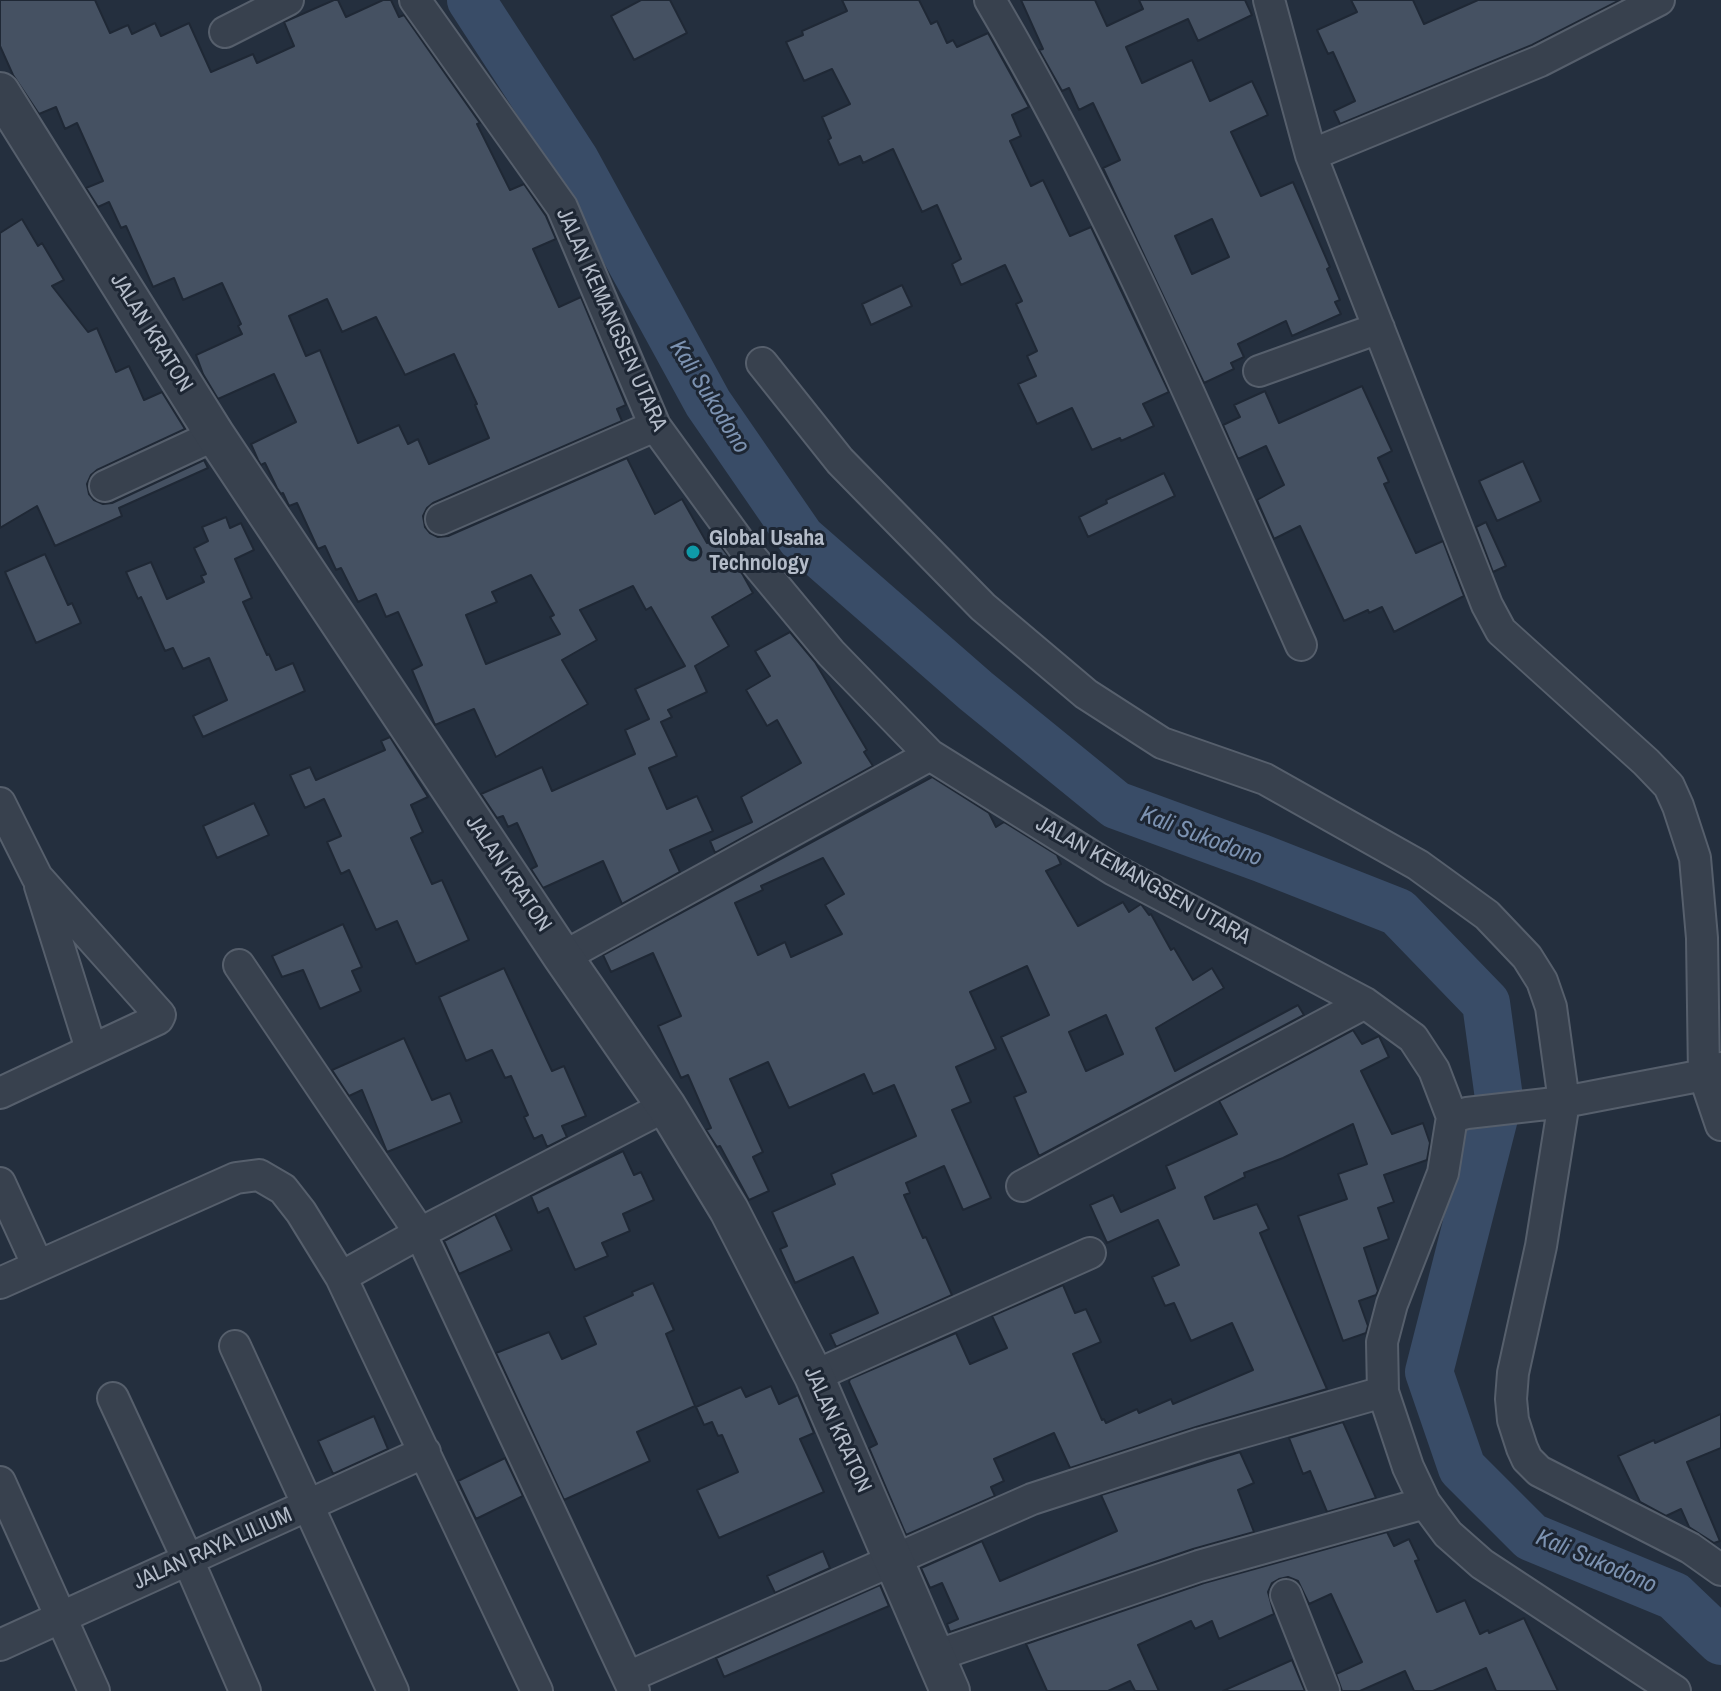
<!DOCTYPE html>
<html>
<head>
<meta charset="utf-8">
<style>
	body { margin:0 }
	canvas { display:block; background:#242f3e }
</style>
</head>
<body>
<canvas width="1721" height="1691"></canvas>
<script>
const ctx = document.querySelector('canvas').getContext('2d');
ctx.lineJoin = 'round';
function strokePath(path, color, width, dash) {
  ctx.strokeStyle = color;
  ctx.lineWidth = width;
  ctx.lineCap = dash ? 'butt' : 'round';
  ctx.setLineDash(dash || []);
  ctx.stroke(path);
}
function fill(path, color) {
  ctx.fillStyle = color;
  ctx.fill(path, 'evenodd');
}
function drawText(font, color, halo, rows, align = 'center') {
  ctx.font = font + ' "Archivo Narrow",sans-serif';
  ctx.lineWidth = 6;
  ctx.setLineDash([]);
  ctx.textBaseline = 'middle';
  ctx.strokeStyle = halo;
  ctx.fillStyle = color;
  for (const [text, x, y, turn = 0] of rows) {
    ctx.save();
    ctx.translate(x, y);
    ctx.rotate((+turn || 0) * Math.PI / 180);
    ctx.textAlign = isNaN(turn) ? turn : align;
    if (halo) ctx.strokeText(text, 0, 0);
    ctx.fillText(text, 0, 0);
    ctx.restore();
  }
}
strokePath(new Path2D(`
	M 471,0 L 575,160 L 708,403 L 801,538 L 976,691 L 1116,805 L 1261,858 L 1398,912 L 1486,1003 L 1499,1098 L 1429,1372 L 1462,1468 L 1531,1537 L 1674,1596 L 1721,1641`), '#394c67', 48);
const building = new Path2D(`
	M 0,0 L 95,0 L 110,33 L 128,25 L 132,34 L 155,23 L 161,36 L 189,23 L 211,72 L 253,54 L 257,63 L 294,46 L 284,22 L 334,0 L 338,0 L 346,17 L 383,0 L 391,0 L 399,17 L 404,15 L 480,123 L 477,124 L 510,190 L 524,184 L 546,216 L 556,239 L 533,249 L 559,307 L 581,297 L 626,405 L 617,409 L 622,421 L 433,503 L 427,508 L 423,516 L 425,527 L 430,533 L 438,537 L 448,536 L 627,458 L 655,514 L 682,499 L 707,543 L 715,539 L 743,575 L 753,593 L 712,617 L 729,646 L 695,666 L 707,692 L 668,710 L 672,717 L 661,722 L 677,756 L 649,768 L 667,809 L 697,796 L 713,831 L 670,850 L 680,872 L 622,904 L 603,861 L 543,888 L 531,869 L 537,866 L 517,823 L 508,827 L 503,816 L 497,818 L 481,794 L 542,767 L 552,791 L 635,754 L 625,730 L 649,719 L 635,689 L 685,666 L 651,607 L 646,610 L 633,586 L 580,610 L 597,640 L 562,660 L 588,704 L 496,757 L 474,709 L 435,725 L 412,670 L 422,665 L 398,612 L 386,617 L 376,594 L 358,602 L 341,568 L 336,570 L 325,546 L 318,549 L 297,503 L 289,506 L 283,493 L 281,494 L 277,488 L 265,463 L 261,465 L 258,460 L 251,444 L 296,422 L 274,374 L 218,399 L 203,374 L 196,355 L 242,334 L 238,326 L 241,324 L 222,283 L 183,300 L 174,278 L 153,287 L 126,226 L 121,228 L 109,202 L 98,207 L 86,188 L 103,181 L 77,123 L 65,129 L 56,107 L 39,114 L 13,75 L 0,46 ZM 327,299 L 342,332 L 376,317 L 405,375 L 454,354 L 477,404 L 475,405 L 489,438 L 429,464 L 418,439 L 408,444 L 399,425 L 358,443 L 320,350 L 306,356 L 289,316 ZM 531,575 L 554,615 L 550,617 L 560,634 L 486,664 L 466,615 L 497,602 L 492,592 Z
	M 641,0 L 670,0 L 687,33 L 634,60 L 611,16 Z
	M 842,0 L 919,0 L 931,24 L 937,21 L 947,43 L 953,40 L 957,47 L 988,33 L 1029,107 L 1012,115 L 1021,136 L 1010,141 L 1031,186 L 1043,180 L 1070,236 L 1091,227 L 1169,392 L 1143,404 L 1154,426 L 1121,441 L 1120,438 L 1092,450 L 1072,408 L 1037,424 L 1018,384 L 1036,376 L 1027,356 L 1037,351 L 1016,304 L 1022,301 L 1005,265 L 961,285 L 952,264 L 961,259 L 937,205 L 922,212 L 893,149 L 863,163 L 860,156 L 839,165 L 828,140 L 831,138 L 822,117 L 850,104 L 832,69 L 804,81 L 786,42 L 803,35 L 802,31 L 847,11 Z
	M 1021,0 L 1095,0 L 1107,26 L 1143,9 L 1139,0 L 1245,0 L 1252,15 L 1198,41 L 1188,19 L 1126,47 L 1142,83 L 1192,60 L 1210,101 L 1252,81 L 1268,115 L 1231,132 L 1261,196 L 1293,182 L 1330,267 L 1327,269 L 1340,300 L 1335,302 L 1341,314 L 1292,336 L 1286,321 L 1238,344 L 1244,357 L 1231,363 L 1234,369 L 1204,383 L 1103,168 L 1120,160 L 1093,103 L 1079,110 L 1069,88 L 1062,91 L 1039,50 L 1043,49 ZM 1212,219 L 1229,257 L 1192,274 L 1175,236 Z
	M 1351,0 L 1413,0 L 1424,24 L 1478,0 L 1620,0 L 1532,45 L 1340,124 L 1334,111 L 1355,101 L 1333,52 L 1328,54 L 1317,30 L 1357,12 Z
	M 22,219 L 38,246 L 42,243 L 64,280 L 52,286 L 88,332 L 97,328 L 116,372 L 129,366 L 144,400 L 162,392 L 185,429 L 97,470 L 91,475 L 87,484 L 89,494 L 94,500 L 103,504 L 112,503 L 204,460 L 208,468 L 119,508 L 122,516 L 55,546 L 37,506 L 0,528 L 0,233 Z
	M 902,285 L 912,306 L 871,325 L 862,304 Z
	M 1362,386 L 1392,451 L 1378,458 L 1389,482 L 1384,484 L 1416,553 L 1443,541 L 1464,596 L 1394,632 L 1382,607 L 1369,613 L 1368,610 L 1344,621 L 1300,526 L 1274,539 L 1257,500 L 1284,485 L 1266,446 L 1238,459 L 1223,425 L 1240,417 L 1234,405 L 1265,391 L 1279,423 Z
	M 1523,461 L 1541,501 L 1497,521 L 1479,481 Z
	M 1164,473 L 1175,496 L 1088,537 L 1079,517 L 1107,503 L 1106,500 Z
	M 226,517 L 230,528 L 241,523 L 254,550 L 235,559 L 252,598 L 243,602 L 267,655 L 269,654 L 276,670 L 293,663 L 305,691 L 203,737 L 193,716 L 227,700 L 209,658 L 183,669 L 173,648 L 165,651 L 141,597 L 138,599 L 126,572 L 151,562 L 167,599 L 204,582 L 201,576 L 206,574 L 194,548 L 208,541 L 202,527 Z
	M 1486,522 L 1506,566 L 1493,572 L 1476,527 Z
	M 45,554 L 68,605 L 72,603 L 81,623 L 36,643 L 5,572 Z
	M 790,632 L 815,662 L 867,750 L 864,752 L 873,766 L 715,853 L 710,841 L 752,822 L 741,797 L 801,763 L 777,720 L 767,726 L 746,690 L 770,676 L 755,651 Z
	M 390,737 L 428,797 L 411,805 L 423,832 L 411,838 L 432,884 L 442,880 L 469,940 L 416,964 L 397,921 L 376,930 L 349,870 L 341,874 L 327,842 L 341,836 L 324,799 L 305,808 L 290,775 L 310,767 L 316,780 L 385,750 L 381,741 Z
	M 932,777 L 989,813 L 996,827 L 1004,822 L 1057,855 L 1061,864 L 1046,871 L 1078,926 L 1123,902 L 1129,912 L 1141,904 L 1149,915 L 1151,914 L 1171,950 L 1174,948 L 1193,980 L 1212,968 L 1224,988 L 1156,1028 L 1175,1071 L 1298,1005 L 1304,1015 L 1039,1156 L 1014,1097 L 1026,1092 L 1001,1037 L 1049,1015 L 1027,966 L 970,992 L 996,1049 L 956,1067 L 971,1102 L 952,1110 L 991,1198 L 963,1210 L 944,1166 L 906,1183 L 910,1193 L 904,1195 L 923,1238 L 926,1237 L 952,1295 L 836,1347 L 830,1334 L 878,1313 L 853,1257 L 795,1283 L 780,1249 L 787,1246 L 772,1212 L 835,1184 L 831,1174 L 916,1136 L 894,1085 L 873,1094 L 864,1074 L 789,1108 L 768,1062 L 730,1079 L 763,1152 L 753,1157 L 769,1191 L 749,1200 L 720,1146 L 717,1147 L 706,1130 L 711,1128 L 688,1075 L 681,1078 L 658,1026 L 681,1016 L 653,953 L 611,972 L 603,955 ZM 823,858 L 844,894 L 825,905 L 842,934 L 791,957 L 785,942 L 758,955 L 735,903 L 763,890 L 761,886 ZM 1106,1015 L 1123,1054 L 1086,1071 L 1069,1032 Z
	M 254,803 L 269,835 L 217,858 L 203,826 Z
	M 343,924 L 362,967 L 352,971 L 361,991 L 320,1009 L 303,970 L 282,977 L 272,956 Z
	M 504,968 L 552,1071 L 564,1066 L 586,1116 L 562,1126 L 567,1137 L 547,1147 L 542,1135 L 534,1139 L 524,1117 L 528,1115 L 511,1076 L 505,1078 L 492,1050 L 466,1061 L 439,997 Z
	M 1353,1030 L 1362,1044 L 1379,1036 L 1389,1057 L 1361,1071 L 1392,1134 L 1423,1123 L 1430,1143 L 1427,1160 L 1384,1175 L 1394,1202 L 1378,1208 L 1389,1239 L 1364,1248 L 1378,1291 L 1376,1295 L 1359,1301 L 1368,1326 L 1366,1333 L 1343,1341 L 1298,1216 L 1347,1199 L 1338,1174 L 1367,1164 L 1353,1124 L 1283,1158 L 1244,1173 L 1245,1177 L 1205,1197 L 1214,1219 L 1257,1204 L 1269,1229 L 1260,1233 L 1327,1389 L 1196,1427 L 1070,1468 L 1054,1433 L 994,1459 L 1004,1481 L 991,1487 L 995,1496 L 906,1535 L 869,1448 L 877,1444 L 849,1382 L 850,1379 L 956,1333 L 970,1364 L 1007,1348 L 992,1316 L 1063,1285 L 1075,1313 L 1086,1309 L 1101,1342 L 1073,1354 L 1102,1420 L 1104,1419 L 1106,1423 L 1137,1409 L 1139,1413 L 1171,1399 L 1173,1404 L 1253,1370 L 1232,1323 L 1191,1341 L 1174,1303 L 1165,1306 L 1152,1277 L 1179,1265 L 1158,1220 L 1107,1243 L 1090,1205 L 1113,1195 L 1121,1212 L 1175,1188 L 1166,1166 L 1237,1134 L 1219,1101 Z
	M 404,1038 L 432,1100 L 450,1093 L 462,1122 L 387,1152 L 362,1090 L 349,1096 L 332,1070 Z
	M 623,1151 L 634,1175 L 641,1172 L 654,1200 L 623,1214 L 630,1231 L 602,1243 L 608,1256 L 575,1270 L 548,1208 L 538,1213 L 531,1196 Z
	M 495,1214 L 512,1250 L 459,1274 L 444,1241 Z
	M 653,1283 L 674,1330 L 666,1334 L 695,1406 L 637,1432 L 650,1461 L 564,1500 L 496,1353 L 549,1332 L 562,1359 L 596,1344 L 584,1317 L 633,1295 L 632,1292 Z
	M 771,1386 L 779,1404 L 798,1395 L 814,1433 L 800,1439 L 824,1492 L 719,1538 L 697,1490 L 738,1472 L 722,1435 L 718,1436 L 712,1422 L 704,1425 L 696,1407 L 741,1387 L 746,1397 Z
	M 1721,1414 L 1721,1448 L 1687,1462 L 1720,1541 L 1714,1543 L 1689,1527 L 1681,1509 L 1666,1516 L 1640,1502 L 1618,1456 L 1654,1440 L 1655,1443 Z
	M 374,1416 L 388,1449 L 333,1474 L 318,1441 Z
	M 1343,1422 L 1376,1498 L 1327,1512 L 1310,1471 L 1303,1474 L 1289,1438 Z
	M 1240,1452 L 1254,1483 L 1238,1490 L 1254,1532 L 1193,1549 L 950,1632 L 947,1624 L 958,1619 L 942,1583 L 930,1588 L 921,1568 L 982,1541 L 1000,1581 L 1117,1531 L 1101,1495 Z
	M 505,1458 L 523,1496 L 476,1519 L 458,1481 Z
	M 1387,1532 L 1394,1546 L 1409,1539 L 1419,1560 L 1415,1561 L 1437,1612 L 1465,1600 L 1480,1634 L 1488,1630 L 1489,1633 L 1524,1618 L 1558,1691 L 1496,1691 L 1486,1668 L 1433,1691 L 1414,1691 L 1405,1671 L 1360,1691 L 1342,1691 L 1336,1674 L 1362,1662 L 1331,1594 L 1309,1604 L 1298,1581 L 1288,1577 L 1279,1579 L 1272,1583 L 1268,1592 L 1274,1614 L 1219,1639 L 1212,1621 L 1195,1629 L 1191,1621 L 1138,1645 L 1159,1691 L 1135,1691 L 1130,1681 L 1108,1691 L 1047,1691 L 1026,1644 L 1204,1583 Z
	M 823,1551 L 830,1568 L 775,1593 L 767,1576 Z
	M 880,1585 L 889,1606 L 724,1677 L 716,1658 Z
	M 1292,1660 L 1305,1691 L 1223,1691 Z`);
fill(building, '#455162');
strokePath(building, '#1f2835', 2);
const minor = new Path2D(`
	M 415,0 L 562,207 L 655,426 L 743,547 L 831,653 L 930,755 L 1114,870 L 1365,1003 L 1413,1038 L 1434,1070 L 1452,1117 L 1443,1173 L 1392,1304 L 1382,1342 L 1383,1392 L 1408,1467 L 1425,1503 L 1448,1534 L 1482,1564 L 1675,1691
	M 990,0 C 1111,205 1204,427 1301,645
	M 1269,0 L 1311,155 L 1487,605 L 1501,631 L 1646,762 L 1669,786 L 1678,806 L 1695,858 L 1702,938 L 1704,1075 L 1721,1125
	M 225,32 L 288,0
	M 1311,155 L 1540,61 L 1659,0
	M 762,363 L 840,461 L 983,607 L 1086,694 L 1162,743 L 1265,779 L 1418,865 L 1487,915 L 1527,957 L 1542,981 L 1551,1007 L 1564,1102 L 1541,1246 L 1513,1373 L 1511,1399 L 1513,1420 L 1522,1448 L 1527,1459 L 1539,1471 L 1690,1548 L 1721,1570
	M 1259,371 L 1379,328
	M 105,486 L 215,435
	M 441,519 L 655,426
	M 0,803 L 37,877 L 160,1015 L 158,1019 L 0,1093
	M 40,886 L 91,1049
	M 563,957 L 930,755
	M 239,965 L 420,1233 L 634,1691
	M 1452,1117 L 1467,1113 L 1564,1102 L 1704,1075 L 1721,1068
	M 0,1183 L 38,1266
	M 1022,1186 L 1365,1003
	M 341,1277 L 420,1233 L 666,1106
	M 0,1283 L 236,1178 L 259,1175 L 283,1189 L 301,1212 L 341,1277 L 537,1691
	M 235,1346 L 393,1691
	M 814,1376 L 1090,1253
	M 113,1398 L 188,1560 L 245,1691
	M 0,1482 L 94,1691
	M 1286,1595 L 1324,1691
	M 0,1645 L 425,1452
	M 935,1656 L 1199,1566 L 1425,1503
	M 628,1677 L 1032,1499 L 1201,1444 L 1383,1392`);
const tertiary = new Path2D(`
	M 0,92 L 215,435 L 563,957 L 666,1106 L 729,1210 L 814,1376 L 950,1691`);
strokePath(minor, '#565f6c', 34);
strokePath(tertiary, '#565f6c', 42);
strokePath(minor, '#38414e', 30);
strokePath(tertiary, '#38414e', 38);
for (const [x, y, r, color] of [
	[693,552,8,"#0f9aa8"]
]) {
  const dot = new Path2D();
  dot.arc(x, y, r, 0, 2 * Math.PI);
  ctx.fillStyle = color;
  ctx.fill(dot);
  strokePath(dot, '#1d2633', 3);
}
drawText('22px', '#b4bcc9', '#1d2633', [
	["JALAN KEMANGSEN UTARA",611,320,66],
	["JALAN KRATON",151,333,58],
	["JALAN KRATON",508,874,56],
	["JALAN KEMANGSEN UTARA",1143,881,29],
	["JALAN KRATON",837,1430,66],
	["JALAN RAYA LILIUM",213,1549,-24]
]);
drawText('bold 22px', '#b4bcc9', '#1d2633', [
	["Global Usaha",709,539],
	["Technology",709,564]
], 'left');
drawText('italic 24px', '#7c92b1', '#1d2633', [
	["Kali Sukodono",709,397,58],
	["Kali Sukodono",1201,837,21],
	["Kali Sukodono",1596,1562,23]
]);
</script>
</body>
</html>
